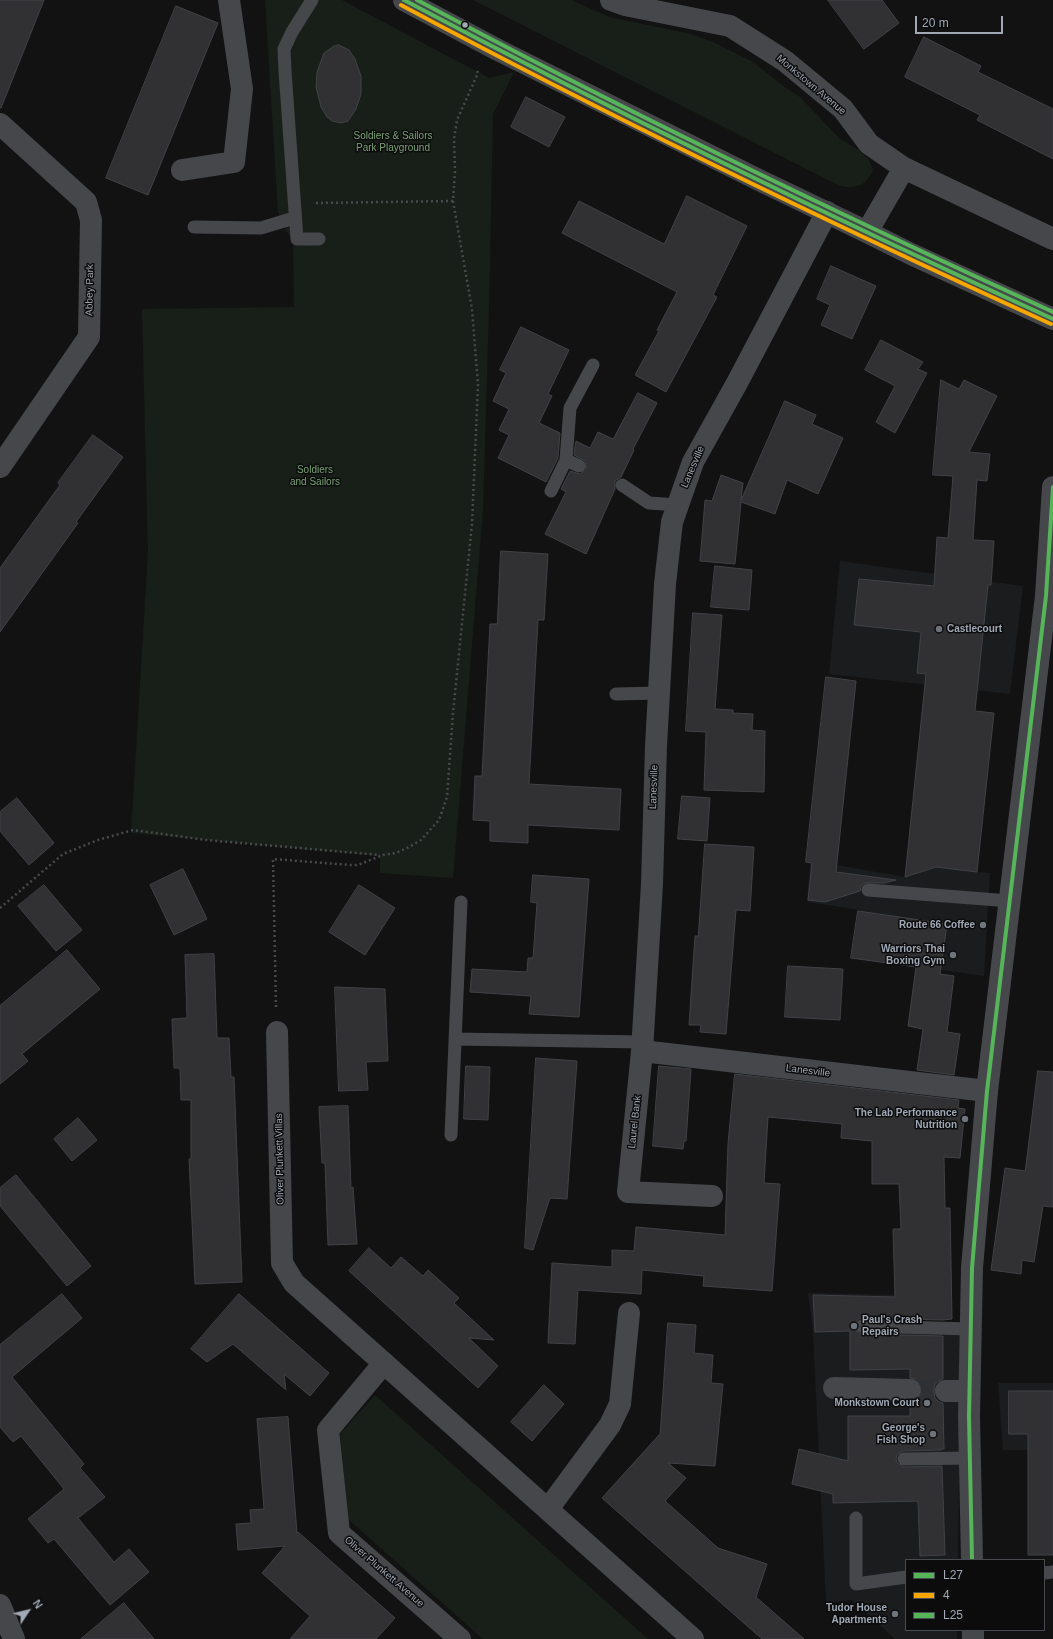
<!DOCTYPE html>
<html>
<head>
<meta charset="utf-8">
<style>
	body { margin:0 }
	#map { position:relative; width:1053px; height:1639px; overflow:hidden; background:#121212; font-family:Helvetica,sans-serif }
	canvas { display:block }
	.legend { position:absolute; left:905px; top:1559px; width:140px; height:72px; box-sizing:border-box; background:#0c0c0d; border:1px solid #474b50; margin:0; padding:5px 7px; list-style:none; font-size:12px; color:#a0a9b5 }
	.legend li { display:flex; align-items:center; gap:8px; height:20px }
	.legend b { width:20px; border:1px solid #474b50 }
	.north { position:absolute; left:8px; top:1591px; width:40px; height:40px; -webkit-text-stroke:3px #0c0c0d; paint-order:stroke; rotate:55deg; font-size:11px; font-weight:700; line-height:16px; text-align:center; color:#a0a9b5 }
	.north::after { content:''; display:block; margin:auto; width:14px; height:18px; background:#a0a9b5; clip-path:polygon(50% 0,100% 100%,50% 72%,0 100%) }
	.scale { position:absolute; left:915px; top:16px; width:88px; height:18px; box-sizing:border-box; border:2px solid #a0a9b5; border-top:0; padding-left:5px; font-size:12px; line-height:14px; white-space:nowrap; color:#a0a9b5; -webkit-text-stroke:3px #0c0c0d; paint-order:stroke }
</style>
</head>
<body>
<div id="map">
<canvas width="1053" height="1639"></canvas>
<ul class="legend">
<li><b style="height:5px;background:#56b559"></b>L27</li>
<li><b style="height:5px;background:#f7a600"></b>4</li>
<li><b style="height:5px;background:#56b559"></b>L25</li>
</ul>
<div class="north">N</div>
<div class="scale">20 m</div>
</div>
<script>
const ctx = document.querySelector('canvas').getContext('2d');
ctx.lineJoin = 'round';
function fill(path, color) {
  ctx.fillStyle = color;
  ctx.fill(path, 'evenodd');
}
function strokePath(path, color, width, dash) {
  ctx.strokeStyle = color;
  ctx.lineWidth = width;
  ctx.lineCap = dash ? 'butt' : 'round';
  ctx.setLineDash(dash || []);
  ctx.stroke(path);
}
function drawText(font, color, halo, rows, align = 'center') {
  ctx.font = font + ' Helvetica,sans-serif';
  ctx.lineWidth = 3;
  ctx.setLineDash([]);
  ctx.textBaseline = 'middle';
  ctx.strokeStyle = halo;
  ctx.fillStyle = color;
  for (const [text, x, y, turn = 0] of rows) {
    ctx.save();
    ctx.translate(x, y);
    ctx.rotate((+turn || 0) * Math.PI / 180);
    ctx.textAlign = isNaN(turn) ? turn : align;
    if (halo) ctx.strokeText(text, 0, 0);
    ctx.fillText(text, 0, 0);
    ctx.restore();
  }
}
fill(new Path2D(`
	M 840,561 L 1023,586 L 1010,694 L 829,674 Z
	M 810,863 L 837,865 L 905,877 L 936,867 L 990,873 L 984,976 L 858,958 L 860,910 L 807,902 Z
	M 808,1293 L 911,1295 L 913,1329 L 961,1331 L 958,1560 L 906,1560 L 906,1630 L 957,1630 L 957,1639 L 895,1639 L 852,1600 L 826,1603 L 813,1333 Z
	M 998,1383 L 1053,1383 L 1053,1450 L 1003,1450 Z`), '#1b1c1e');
fill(new Path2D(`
	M 265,0 L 342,0 L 489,78 L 514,72 L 493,114 L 489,307 L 483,509 L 453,878 L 380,873 L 380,856 L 131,833 L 148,552 L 142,309 L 294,307 L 293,240 L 286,231 L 278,212 Z
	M 473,0 L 571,0 L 609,17 L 691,34 L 713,42 L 753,62 L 782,85 L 800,97 L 840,139 L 859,150 L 869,160 L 873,170 C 867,186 854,190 838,185 Z
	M 375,1395 L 648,1639 L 483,1639 L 348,1519 L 340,1434 Z`), '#181f18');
const building = new Path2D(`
	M 0,0 L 44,0 L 1,108 L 0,108 Z
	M 828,0 L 882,0 L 899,23 L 864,49 Z
	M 176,6 L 218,23 L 148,195 L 106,178 Z
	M 924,37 L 981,66 L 978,72 L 1053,109 L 1053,159 L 977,120 L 980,115 L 905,77 Z
	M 339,45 L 349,50 L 355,59 L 361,76 L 361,94 L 356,109 L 348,121 L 341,123 L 332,121 L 327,117 L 321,107 L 316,87 L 317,72 L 324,53 L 334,46 Z
	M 526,97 L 565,117 L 549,147 L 511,127 Z
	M 687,196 L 747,226 L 713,295 L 717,297 L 666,392 L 635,375 L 659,331 L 657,330 L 677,292 L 562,233 L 579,201 L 664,244 Z
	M 831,266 L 876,286 L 852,339 L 821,325 L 830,305 L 817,299 Z
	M 521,327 L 569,350 L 548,394 L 552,396 L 539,423 L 560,433 L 558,458 L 546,482 L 498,458 L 509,435 L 499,430 L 509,409 L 493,401 L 506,373 L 500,370 Z
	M 881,340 L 923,362 L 918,369 L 927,373 L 895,433 L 876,422 L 895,386 L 865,370 Z
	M 941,380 L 959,389 L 964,380 L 997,396 L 969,452 L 990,454 L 987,481 L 977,480 L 973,540 L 994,541 L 991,585 L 988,585 L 975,711 L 994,713 L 977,872 L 936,867 L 905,877 L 926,674 L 917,673 L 921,632 L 854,625 L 859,579 L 934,586 L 937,537 L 948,538 L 953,476 L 933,475 Z
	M 638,393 L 657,403 L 633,449 L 634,450 L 621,477 L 615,481 L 615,489 L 586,554 L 545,534 L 566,492 L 561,489 L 570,471 L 580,474 L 586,469 L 585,461 L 574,455 L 576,441 L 590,448 L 598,432 L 613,439 Z
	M 785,401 L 816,415 L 812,424 L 843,438 L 818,494 L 787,480 L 775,514 L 741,502 L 735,564 L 700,561 L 705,500 L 712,501 L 721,475 L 743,483 L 741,500 Z
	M 93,435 L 123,457 L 76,522 L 78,523 L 0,632 L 0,568 L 60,485 L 58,483 Z
	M 501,551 L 548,554 L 544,620 L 538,620 L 529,784 L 621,789 L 619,830 L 528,825 L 528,843 L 490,841 L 490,821 L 473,820 L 475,776 L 482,776 L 490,624 L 497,624 Z
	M 715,566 L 752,570 L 749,610 L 711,607 Z
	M 693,613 L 722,615 L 715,709 L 733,710 L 733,713 L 753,714 L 752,730 L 765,731 L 764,792 L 704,790 L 706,732 L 686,731 Z
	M 826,677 L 856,681 L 836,872 L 896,880 L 884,883 L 865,883 L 861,886 L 860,891 L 825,902 L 808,900 L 812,863 L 806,862 Z
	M 682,796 L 710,798 L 707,841 L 678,839 Z
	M 17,798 L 54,843 L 29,865 L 0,831 L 0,812 Z
	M 705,844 L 754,847 L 750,911 L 736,910 L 726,1034 L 700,1032 L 701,1025 L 689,1025 L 695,936 L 698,936 Z
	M 183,869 L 207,919 L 174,935 L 150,885 Z
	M 533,875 L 589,879 L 579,1017 L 529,1014 L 531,996 L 470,992 L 472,969 L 527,972 L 528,958 L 533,958 L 537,903 L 531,902 Z
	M 44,885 L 82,930 L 56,951 L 18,906 Z
	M 359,885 L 395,908 L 365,955 L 329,932 Z
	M 858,911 L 947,924 L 940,974 L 954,976 L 947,1032 L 960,1034 L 954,1075 L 917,1070 L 923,1029 L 908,1026 L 916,967 L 851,958 Z
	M 67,950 L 100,989 L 22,1054 L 28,1061 L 0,1084 L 0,1006 Z
	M 214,954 L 217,1038 L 229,1038 L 231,1077 L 234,1077 L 242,1282 L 195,1284 L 189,1159 L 191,1159 L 191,1100 L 181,1100 L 180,1068 L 174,1068 L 172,1019 L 187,1018 L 185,955 Z
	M 788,966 L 843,969 L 840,1020 L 785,1017 Z
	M 335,987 L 385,989 L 388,1061 L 366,1062 L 368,1090 L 339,1091 Z
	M 536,1058 L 577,1061 L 567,1199 L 550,1198 L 533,1250 L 525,1248 Z
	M 466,1066 L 490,1067 L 488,1120 L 464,1119 Z
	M 659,1066 L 691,1069 L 686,1141 L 684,1141 L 683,1149 L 653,1146 Z
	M 1038,1071 L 1053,1072 L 1053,1207 L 1043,1206 L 1034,1262 L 1022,1260 L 1021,1274 L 991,1270 L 1005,1168 L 1025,1171 Z
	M 735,1074 L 959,1100 L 958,1108 L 965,1109 L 960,1158 L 944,1157 L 945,1208 L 950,1208 L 952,1319 L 943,1320 L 862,1318 L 858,1319 L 854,1325 L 855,1330 L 862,1334 L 943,1336 L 943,1379 L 935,1384 L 934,1391 L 935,1398 L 939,1402 L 943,1403 L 944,1449 L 941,1449 L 941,1450 L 903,1451 L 897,1455 L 896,1459 L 897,1463 L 904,1467 L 942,1466 L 945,1555 L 920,1556 L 918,1501 L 833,1503 L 833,1494 L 792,1484 L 799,1449 L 848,1461 L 848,1416 L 910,1416 L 910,1402 L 916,1401 L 920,1397 L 922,1391 L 921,1384 L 916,1379 L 910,1378 L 910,1369 L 850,1370 L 850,1331 L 815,1332 L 813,1295 L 895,1297 L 893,1229 L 901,1229 L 899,1184 L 872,1184 L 872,1141 L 841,1138 L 842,1124 L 768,1117 L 764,1183 L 780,1184 L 772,1291 L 703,1286 L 704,1276 L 642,1270 L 641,1294 L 578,1290 L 575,1344 L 548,1343 L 552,1263 L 612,1267 L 612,1250 L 634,1251 L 636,1227 L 725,1235 L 728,1144 Z
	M 348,1106 L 351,1188 L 353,1187 L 357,1244 L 328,1245 L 325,1163 L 322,1163 L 319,1107 Z
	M 78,1118 L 97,1140 L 72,1161 L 54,1139 Z
	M 16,1175 L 91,1266 L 67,1286 L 0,1206 L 0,1188 Z
	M 369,1248 L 391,1268 L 401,1257 L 423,1276 L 428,1270 L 459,1298 L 454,1303 L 494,1340 L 469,1338 L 498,1366 L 478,1388 L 349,1271 Z
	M 62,1294 L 82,1318 L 12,1377 L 84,1464 L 80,1468 L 105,1497 L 78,1518 L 114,1562 L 129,1549 L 149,1572 L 110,1605 L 54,1539 L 48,1543 L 28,1519 L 64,1489 L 21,1436 L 13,1442 L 0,1427 L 0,1345 Z
	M 239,1294 L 329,1373 L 310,1396 L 284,1374 L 286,1390 L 233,1344 L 207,1362 L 191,1349 Z
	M 668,1323 L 696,1325 L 694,1353 L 713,1355 L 711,1383 L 723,1384 L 715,1466 L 668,1463 L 686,1478 L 665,1501 L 718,1548 L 767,1564 L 756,1597 L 804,1639 L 762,1639 L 602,1498 L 660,1434 Z
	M 544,1385 L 564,1404 L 532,1441 L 511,1422 Z
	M 1009,1391 L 1053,1391 L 1053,1555 L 1028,1555 L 1028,1434 L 1009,1434 Z
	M 288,1417 L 297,1533 L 298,1532 L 395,1618 L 376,1639 L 290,1639 L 310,1616 L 262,1573 L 285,1546 L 238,1550 L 236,1524 L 251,1523 L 250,1510 L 264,1509 L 257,1419 Z
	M 124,1603 L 154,1639 L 81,1639 Z`);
fill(building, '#313133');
strokePath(building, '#404246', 1);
strokePath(new Path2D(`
	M 910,1390 L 946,1391`), '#2e3033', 22, [22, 11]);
strokePath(new Path2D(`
	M 316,203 L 453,201
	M 0,908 L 63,854 L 98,840 L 133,830 L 206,840 L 380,855
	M 276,1007 L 273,859 L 350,865 L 358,865 L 383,855 L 396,853 L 409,847 L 421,840 L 439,820 L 447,797 L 453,713 L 472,524 L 478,385 L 472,309 L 453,201 L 455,171 L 454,139 L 457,120 L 478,73 L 477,70`), '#47494c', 2.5, [2, 3]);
strokePath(new Path2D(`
	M 312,0 L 292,32 L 284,49 L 285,71 L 297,239 L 319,239
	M 194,227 L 261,228 L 294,218
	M 566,460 L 579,466
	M 622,485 L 649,503 L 678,505
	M 551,491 L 566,460 L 570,408 L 593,365
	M 616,694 L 659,693
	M 868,890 L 1010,901
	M 455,1039 L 642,1042
	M 451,1135 L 461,902
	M 862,1326 L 971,1329
	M 904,1459 L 969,1458
	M 856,1518 L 856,1584 L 906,1577
	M 1044,1573 L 1053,1572`), '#45474b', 13);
strokePath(new Path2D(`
	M 611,0 L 625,5 L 730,26 L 785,61 L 843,109 L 869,144 L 904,168 L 867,232
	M 0,124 L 86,202 L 91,220 L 89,337 L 0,467
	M 904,168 L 1053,239
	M 182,170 L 234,162 L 242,89 L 229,0
	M 827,212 L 737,383 L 693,462 L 672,522 L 665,584 L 656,746 L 652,884 L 642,1051 L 987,1091
	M 277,1032 L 282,1263 L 294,1283 L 693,1639
	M 642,1051 L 628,1192 L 712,1196
	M 384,1363 L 328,1430 L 339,1533 L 460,1639
	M 834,1388 L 910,1390
	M 946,1391 L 969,1391
	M 548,1509 L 610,1425 L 620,1404 L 629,1313
	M 0,1605 L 14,1639`), '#45474b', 22);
strokePath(new Path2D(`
	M 404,0 L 498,50 L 761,181 L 867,232 L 911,254 L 1053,319
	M 972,1560 L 969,1416 L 972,1268 L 987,1091 L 1046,596 L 1053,487
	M 973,1630 L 973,1639`), '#45474b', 22);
strokePath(new Path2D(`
	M 404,0 C 617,113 834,219 1053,319
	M 972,1560 L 969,1416 L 972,1268 L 987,1091 L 1046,596 L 1053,487`), '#56b559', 4);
strokePath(new Path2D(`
	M 401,5 C 614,119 831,224 1051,324`), '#f7a600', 4);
strokePath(new Path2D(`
	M 417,0 C 625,111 838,214 1053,312`), '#56b559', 4);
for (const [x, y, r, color] of [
	[465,25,3.5,"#a0a9b5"],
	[939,629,4,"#6e747c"],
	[983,925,4,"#6e747c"],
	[953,955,4,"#6e747c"],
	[965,1119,4,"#6e747c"],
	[854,1326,4,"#6e747c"],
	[927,1403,4,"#6e747c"],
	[933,1434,4,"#6e747c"],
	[895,1614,4,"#6e747c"]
]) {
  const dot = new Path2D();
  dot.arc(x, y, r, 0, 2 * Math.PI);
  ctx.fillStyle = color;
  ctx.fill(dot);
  strokePath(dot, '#0c0c0d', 1.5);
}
drawText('10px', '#a0a9b5', '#0c0c0d', [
	["Monkstown Avenue",811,85,40],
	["Abbey Park",90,290,-89],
	["Lanesville",693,467,-67],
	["Lanesville",654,787,-88],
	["Lanesville",808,1071,7],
	["Laurel Bank",635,1122,-84],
	["Oliver Plunkett Villas",280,1159,-91],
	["Oliver Plunkett Avenue",384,1572,41]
]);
drawText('10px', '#79a275', '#0c0c0d', [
	["Soldiers & Sailors",393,136],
	["Park Playground",393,148],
	["Soldiers",315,470],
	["and Sailors",315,482]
]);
drawText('bold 10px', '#a0a9b5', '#0c0c0d', [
	["Castlecourt",947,629,"left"],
	["Route 66 Coffee",975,925],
	["Warriors Thai",945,949],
	["Boxing Gym",945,961],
	["The Lab Performance",957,1113],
	["Nutrition",957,1125],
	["Paul's Crash",862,1320,"left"],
	["Repairs",862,1332,"left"],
	["Monkstown Court",919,1403],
	["George's",925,1428],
	["Fish Shop",925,1440],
	["Tudor House",887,1608],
	["Apartments",887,1620]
], 'right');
</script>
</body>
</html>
